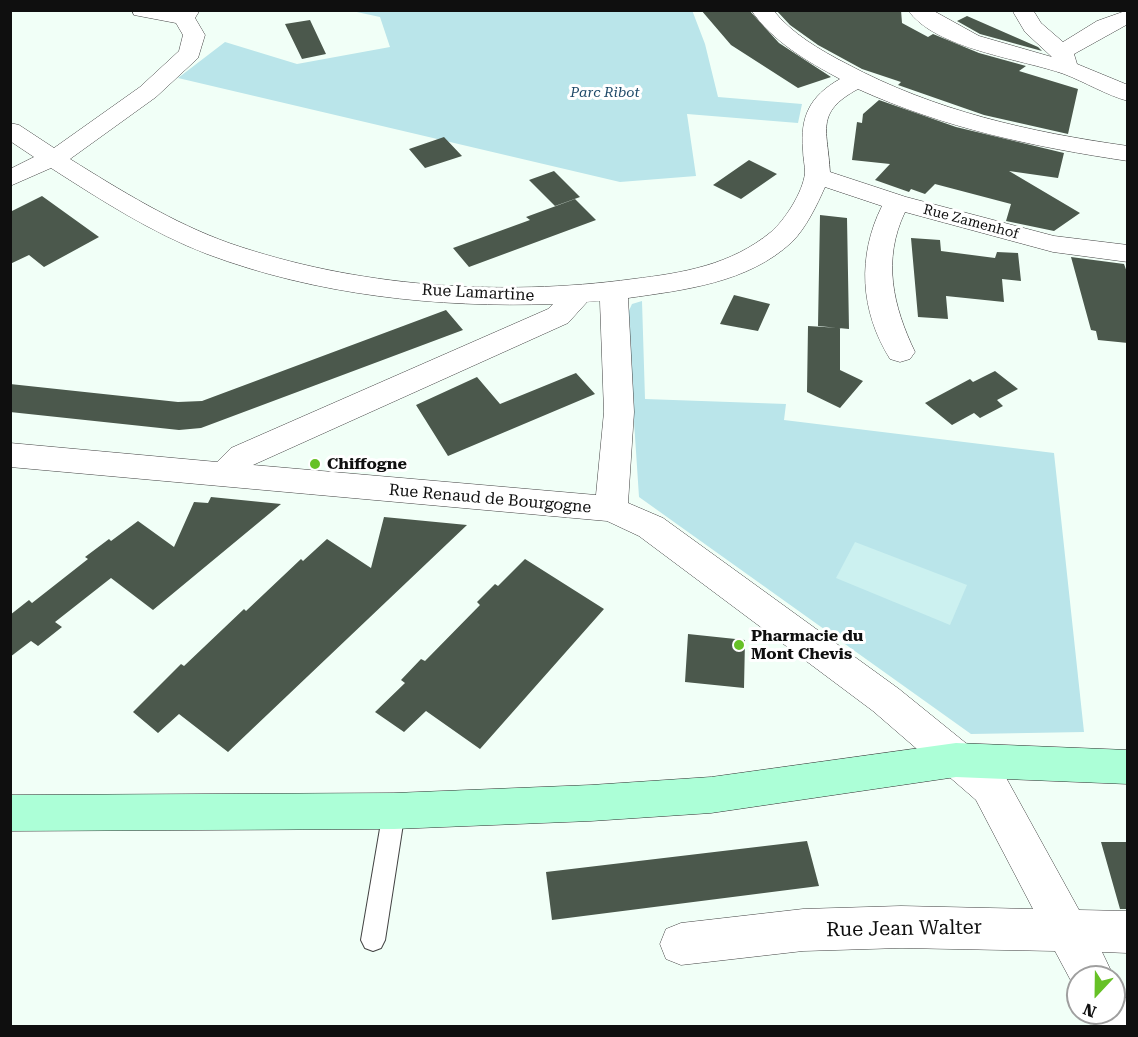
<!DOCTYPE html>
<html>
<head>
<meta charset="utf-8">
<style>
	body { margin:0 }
	#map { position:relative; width:1138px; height:1037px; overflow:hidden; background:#f1fff7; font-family:"Roboto Serif",serif }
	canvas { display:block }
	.frame { position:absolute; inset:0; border:12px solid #0f0f0f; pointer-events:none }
	.north { position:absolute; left:1066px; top:965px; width:60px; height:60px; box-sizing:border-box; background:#fff; border:2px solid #9f9f9f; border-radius:50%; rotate:202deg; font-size:16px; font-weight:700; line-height:24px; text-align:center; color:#0f0f0f }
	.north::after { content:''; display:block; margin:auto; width:21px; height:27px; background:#66c126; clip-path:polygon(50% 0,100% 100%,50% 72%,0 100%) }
</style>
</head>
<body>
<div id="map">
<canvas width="1138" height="1037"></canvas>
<div class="frame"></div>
<div class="north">N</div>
</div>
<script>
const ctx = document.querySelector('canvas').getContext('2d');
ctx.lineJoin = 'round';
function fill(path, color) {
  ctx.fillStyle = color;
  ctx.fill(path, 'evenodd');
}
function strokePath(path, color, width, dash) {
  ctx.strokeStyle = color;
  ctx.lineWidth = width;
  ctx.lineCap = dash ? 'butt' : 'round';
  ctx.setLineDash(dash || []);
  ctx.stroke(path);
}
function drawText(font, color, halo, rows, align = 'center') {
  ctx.font = font + ' "Roboto Serif",serif';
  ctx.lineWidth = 6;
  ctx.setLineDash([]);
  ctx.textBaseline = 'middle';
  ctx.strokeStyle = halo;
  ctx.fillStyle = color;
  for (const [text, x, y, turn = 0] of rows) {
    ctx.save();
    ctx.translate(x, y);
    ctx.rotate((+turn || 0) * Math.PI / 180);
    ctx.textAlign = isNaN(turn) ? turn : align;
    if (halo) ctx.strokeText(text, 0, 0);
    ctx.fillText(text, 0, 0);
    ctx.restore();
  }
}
fill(new Path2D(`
	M 692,10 L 705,44 L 718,97 L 802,104 L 798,123 L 687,114 L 696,176 L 620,182 L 178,78 L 225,42 L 297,64 L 390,47 L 380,17 L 352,11 Z
	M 642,301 L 645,399 L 786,404 L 784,420 L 1054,453 L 1084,732 L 971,734 L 639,497 L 627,315 L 632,304 Z`), '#bae5ea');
fill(new Path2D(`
	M 855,542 L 967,585 L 950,625 L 836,578 Z`), '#ccf1f0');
fill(new Path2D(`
	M 701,10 L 749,10 L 779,43 L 831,77 L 798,88 L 731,45 Z
	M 776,10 L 901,10 L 902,23 L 928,37 L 933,34 L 979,53 L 1026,66 L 1019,71 L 1078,89 L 1068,134 L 984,115 L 898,85 L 901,82 L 862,69 L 818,45 L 790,25 Z
	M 967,16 L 1038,47 L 1042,51 L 980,34 L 957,21 Z
	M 310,20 L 326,54 L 302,59 L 285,24 Z
	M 879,100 L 956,127 L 1064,153 L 1058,178 L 1009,171 L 1080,213 L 1054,231 L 1006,221 L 1011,204 L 935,184 L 925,194 L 911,189 L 909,192 L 875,180 L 890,164 L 852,160 L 857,122 L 862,123 L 863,114 Z
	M 444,137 L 462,156 L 425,168 L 409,149 Z
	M 749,160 L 777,174 L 741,199 L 713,185 Z
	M 554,171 L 580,197 L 555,206 L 529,180 Z
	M 42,196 L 99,237 L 44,267 L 29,255 L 10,264 L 10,212 Z
	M 575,199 L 596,220 L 469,267 L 453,248 L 530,220 L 526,217 Z
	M 820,215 L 847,218 L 849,329 L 818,326 Z
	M 911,238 L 940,240 L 941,251 L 995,258 L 997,252 L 1018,253 L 1021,281 L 1002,279 L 1004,302 L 946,296 L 948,319 L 918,317 Z
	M 1071,257 L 1124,264 L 1128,275 L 1128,343 L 1098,340 L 1096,331 L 1091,330 Z
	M 734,295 L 770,304 L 758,331 L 720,324 Z
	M 446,310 L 463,330 L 201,428 L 179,430 L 10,412 L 10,384 L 178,402 L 202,401 Z
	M 808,326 L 840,328 L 840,370 L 863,381 L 840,408 L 807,392 Z
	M 995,371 L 1018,389 L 997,400 L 1003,406 L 980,418 L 974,413 L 952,425 L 925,403 L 970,379 L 973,382 Z
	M 576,373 L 595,394 L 448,456 L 416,405 L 477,377 L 500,404 Z
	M 211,497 L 281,504 L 153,610 L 111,578 L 55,622 L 62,627 L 38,646 L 31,641 L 10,657 L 10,615 L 29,600 L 32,603 L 88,559 L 85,557 L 109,539 L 111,541 L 138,521 L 174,547 L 194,502 L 208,503 Z
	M 384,517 L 467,525 L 228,752 L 179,714 L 158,733 L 133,712 L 181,664 L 184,666 L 244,609 L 246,611 L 301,559 L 303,561 L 327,539 L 371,568 Z
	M 525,559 L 604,609 L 480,749 L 426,711 L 404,732 L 375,712 L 405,683 L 401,680 L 421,659 L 425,661 L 480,605 L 477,602 L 495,584 L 498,586 Z
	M 688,634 L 745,640 L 744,688 L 685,682 Z
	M 807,841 L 819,886 L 552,920 L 546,872 Z
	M 1101,842 L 1128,842 L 1128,909 L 1120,909 Z`), '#4b584c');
const lane = new Path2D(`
	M 394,801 L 402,804 L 405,811 L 385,940 L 381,948 L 373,951 L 365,948 L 361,940 L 383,811 L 386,804 Z`);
const street = new Path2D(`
	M 132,10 L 200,10 L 195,18 L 205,35 L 198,58 L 156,97 L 70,159 C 120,190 173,223 229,243 C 356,287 500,297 633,279 C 683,273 731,265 771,232 C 785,220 803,192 805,173 C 805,165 803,158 803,150 C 800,116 810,96 840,79 C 807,61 773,42 751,10 L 773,10 C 792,34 820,50 847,64 C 935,111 1029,132 1128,146 L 1128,161 C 1034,147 944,128 858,89 C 814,113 828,130 830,172 L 906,197 L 1054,236 L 1128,245 L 1128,262 L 1053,252 L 905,212 C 882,260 893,306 915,352 L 910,359 L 900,362 L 890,359 C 860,311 857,256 882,206 L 825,187 C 817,205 806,228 792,242 C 748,283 684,290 628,298 L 634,412 L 628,503 L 663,518 L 899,689 L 1004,774 L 1079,910 L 1128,911 L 1128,953 L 1102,952 L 1114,977 L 1078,977 L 1077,992 L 1055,951 L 901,948 L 803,951 L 681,965 L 666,959 L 660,944 L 666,929 L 681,923 L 803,909 L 901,906 L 1033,909 L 976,800 L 873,711 L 639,536 L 607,521 L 10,467 L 10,443 L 217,462 L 231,448 L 548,309 L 553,304 C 437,308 316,295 207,254 C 152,233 101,200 51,168 L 10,186 L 10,169 L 34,157 L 10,141 L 10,123 L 19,125 L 54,148 L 140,87 L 179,51 L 183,35 L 176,23 L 134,15 ZM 600,301 L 604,412 L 596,495 L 253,465 L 568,323 L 587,302 Z
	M 908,10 L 932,10 L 979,36 L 1052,57 L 1025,32 L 1012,10 L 1033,10 L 1041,23 L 1063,42 L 1097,21 L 1128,10 L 1128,24 L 1074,54 L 1077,64 L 1128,85 L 1128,101 C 1106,95 1085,82 1064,74 C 1022,59 934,49 908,10 Z
	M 1114,992 L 1128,999 L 1128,1026 L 1095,1026 L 1089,1013 L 1114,1013 Z`);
const secondary = new Path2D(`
	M 956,743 L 1128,750 L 1128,784 L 956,777 L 711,813 L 591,821 L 394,829 L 10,831 L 10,795 L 394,793 L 591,785 L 711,777 Z`);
strokePath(lane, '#424242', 2);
strokePath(street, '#424242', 1);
strokePath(secondary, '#313131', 1);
fill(lane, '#fff');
fill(street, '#fff');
fill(secondary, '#acffd7');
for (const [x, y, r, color] of [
	[315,464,6,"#66c126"],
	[739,645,6,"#66c126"]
]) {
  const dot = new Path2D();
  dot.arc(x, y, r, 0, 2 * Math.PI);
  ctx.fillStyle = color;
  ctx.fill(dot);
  strokePath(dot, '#fff', 2);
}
drawText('italic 14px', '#1e4968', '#fff', [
	["Parc Ribot",605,93]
]);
drawText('14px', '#0f0f0f', '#fff', [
	["Rue Zamenhof",971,222,15]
]);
drawText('16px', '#0f0f0f', '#fff', [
	["Rue Lamartine",478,293,3],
	["Rue Renaud de Bourgogne",490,499,5]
]);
drawText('bold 16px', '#0f0f0f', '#fff', [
	["Chiffogne",327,464],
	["Pharmacie du",751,636],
	["Mont Chevis",751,654]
], 'left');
drawText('20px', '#0f0f0f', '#fff', [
	["Rue Jean Walter",904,929,-1]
]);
</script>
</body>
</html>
